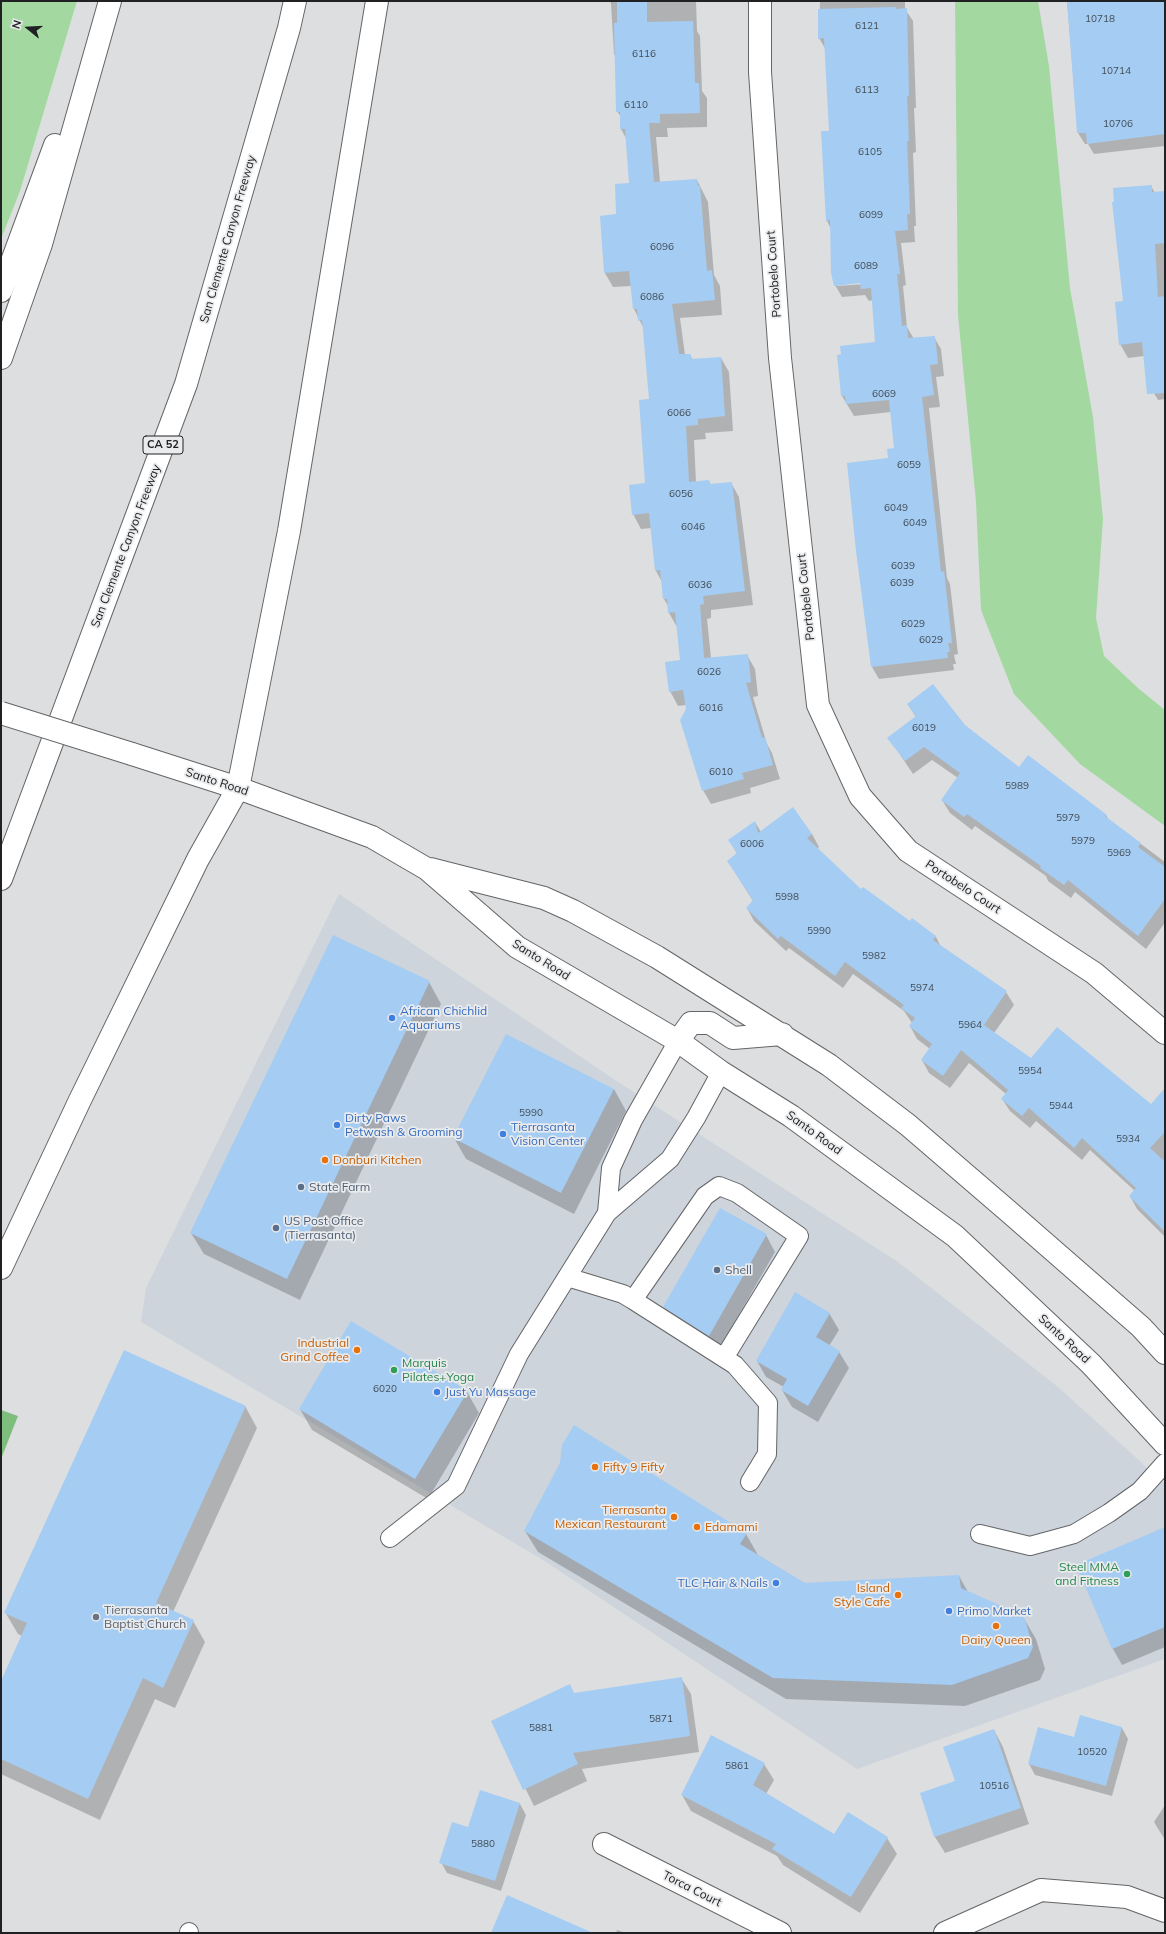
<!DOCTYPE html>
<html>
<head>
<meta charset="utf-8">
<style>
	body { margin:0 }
	#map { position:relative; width:1166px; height:1934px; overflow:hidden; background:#dddee0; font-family:Mulish,sans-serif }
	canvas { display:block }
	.frame { position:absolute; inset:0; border:2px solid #202122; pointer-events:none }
	.north { position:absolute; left:8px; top:8px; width:40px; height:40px; -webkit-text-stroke:3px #eaebed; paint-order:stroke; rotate:288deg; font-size:11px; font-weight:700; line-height:16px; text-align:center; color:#202122 }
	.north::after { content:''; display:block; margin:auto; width:14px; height:18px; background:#202122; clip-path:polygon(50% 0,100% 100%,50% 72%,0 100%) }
</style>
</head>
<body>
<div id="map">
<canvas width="1166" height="1934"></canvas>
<div class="frame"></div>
<div class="north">N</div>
</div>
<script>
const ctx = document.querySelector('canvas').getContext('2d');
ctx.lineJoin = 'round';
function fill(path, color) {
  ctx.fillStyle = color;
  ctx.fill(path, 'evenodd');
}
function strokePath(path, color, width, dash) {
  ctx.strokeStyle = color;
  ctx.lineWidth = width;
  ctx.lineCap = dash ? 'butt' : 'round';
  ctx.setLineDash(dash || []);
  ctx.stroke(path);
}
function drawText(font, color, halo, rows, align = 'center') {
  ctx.font = font + ' Mulish,sans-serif';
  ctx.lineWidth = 3.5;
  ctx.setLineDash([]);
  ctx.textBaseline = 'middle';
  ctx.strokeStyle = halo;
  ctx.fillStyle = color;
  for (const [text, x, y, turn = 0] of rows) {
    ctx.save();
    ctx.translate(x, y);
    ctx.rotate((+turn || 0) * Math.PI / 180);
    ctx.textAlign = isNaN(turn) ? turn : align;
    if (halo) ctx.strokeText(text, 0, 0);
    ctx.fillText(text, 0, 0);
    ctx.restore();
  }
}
fill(new Path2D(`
	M 339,894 L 618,1082 L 898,1262 L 1058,1387 L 1165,1484 L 1165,1659 L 857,1769 L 543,1560 L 141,1322 L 146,1288 Z`), '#cdd4dc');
fill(new Path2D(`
	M 1,1 L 77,1 L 20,191 L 1,239 Z
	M 955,1 L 1038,1 L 1049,66 L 1070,288 L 1093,417 L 1103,519 L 1096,618 L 1104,656 L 1139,689 L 1165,710 L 1165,826 L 1080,764 L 1014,694 L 981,610 L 976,502 L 958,315 Z`), '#a3d9a1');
fill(new Path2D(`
	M 1,1410 L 18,1416 L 1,1459 Z`), '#7ebe7d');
fill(new Path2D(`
	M 610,1 L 696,1 L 697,31 L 700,36 L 702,91 L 707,98 L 707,127 L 667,128 L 668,137 L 656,137 L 660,182 L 697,180 L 708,202 L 714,275 L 720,286 L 722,315 L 680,318 L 685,355 L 690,355 L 693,360 L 721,358 L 729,372 L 733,431 L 705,433 L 706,439 L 694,440 L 696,482 L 709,481 L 711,485 L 731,483 L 739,497 L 753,605 L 711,610 L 711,618 L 707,619 L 711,658 L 747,655 L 755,669 L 758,696 L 753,697 L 767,744 L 772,753 L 780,779 L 750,788 L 751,793 L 711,804 L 703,790 L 686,705 L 678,706 L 670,691 L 681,661 L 677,627 L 669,613 L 668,606 L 664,599 L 662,582 L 656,571 L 652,528 L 641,529 L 633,514 L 646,484 L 650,400 L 644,329 L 634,309 L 631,286 L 613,287 L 605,273 L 617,215 L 630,184 L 626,138 L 621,129 L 621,117 L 617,111 L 616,58 L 614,54 L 611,4 Z
	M 820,1 L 905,1 L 905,9 L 913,21 L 916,108 L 914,108 L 916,152 L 913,153 L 916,226 L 914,226 L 915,242 L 901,243 L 906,285 L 903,286 L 907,327 L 914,339 L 934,337 L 941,349 L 944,376 L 936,377 L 940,407 L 929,408 L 947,578 L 950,584 L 958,654 L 954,655 L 956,664 L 953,664 L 954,670 L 879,679 L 872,667 L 889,459 L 895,449 L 891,412 L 854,416 L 842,396 L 876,343 L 873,300 L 869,301 L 865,295 L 842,297 L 835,285 L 831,229 L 827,221 L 830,132 L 826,50 L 819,38 ZM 865,282 L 865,284 L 837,286 L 837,284 Z
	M 1067,1 L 1165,1 L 1165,146 L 1094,154 L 1088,144 L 1085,144 L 1078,133 Z
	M 1151,186 L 1155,193 L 1165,193 L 1165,399 L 1158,400 L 1150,386 L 1144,356 L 1128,358 L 1120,344 L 1124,302 Z
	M 908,705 L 964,726 L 1019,768 L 1106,815 L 1109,820 L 1165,862 L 1165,925 L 1164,924 L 1146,949 L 1075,892 L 1071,898 L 1048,881 L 1046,876 L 975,826 L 972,830 L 950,813 L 942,800 L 958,778 L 932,760 L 913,774 L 889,738 L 916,717 Z
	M 755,822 L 761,832 L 812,834 L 819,847 L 817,849 L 862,891 L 910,923 L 936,937 L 941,947 L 1006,992 L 1014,1005 L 994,1033 L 1031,1059 L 1151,1105 L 1165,1113 L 1165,1237 L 1137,1209 L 1130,1196 L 1135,1191 L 1090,1150 L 1082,1160 L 1036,1121 L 1030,1128 L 1010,1111 L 1002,1099 L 1006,1094 L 969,1063 L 950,1088 L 929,1073 L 922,1060 L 930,1049 L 917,1039 L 910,1026 L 912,1023 L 904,1011 L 853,974 L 843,988 L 789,948 L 786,951 L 754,921 L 747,908 L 753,901 L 728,861 L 737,854 L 730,841 Z
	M 429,982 L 441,1004 L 300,1300 L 204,1254 L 191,1233 Z
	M 614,1089 L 626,1111 L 574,1214 L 466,1159 L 454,1138 Z
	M 766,1235 L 775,1252 L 718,1351 L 674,1323 L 664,1307 Z
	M 829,1313 L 839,1330 L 829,1346 L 839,1352 L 849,1368 L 818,1422 L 792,1407 L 782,1390 L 784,1387 L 766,1377 L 757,1361 Z
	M 467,1392 L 479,1413 L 428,1499 L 312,1430 L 300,1409 Z
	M 245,1406 L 257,1428 L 173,1612 L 193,1621 L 205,1642 L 175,1708 L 155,1699 L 100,1820 L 1,1774 L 1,1683 L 22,1636 L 18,1634 L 5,1612 Z
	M 1165,1528 L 1165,1647 L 1122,1665 L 1113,1649 L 1078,1566 Z
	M 525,1531 L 746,1534 L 758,1555 L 805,1584 L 959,1576 L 968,1592 L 1023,1617 L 1036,1639 L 1045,1669 L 1040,1680 L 965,1706 L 786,1699 L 538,1552 Z
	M 681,1678 L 691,1694 L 699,1752 L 582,1769 L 587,1781 L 534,1806 L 492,1721 L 574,1694 Z
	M 1122,1728 L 1128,1739 L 1112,1796 L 1035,1775 L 1029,1764 L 1074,1738 Z
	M 994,1730 L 1003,1747 L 1029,1824 L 945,1853 L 935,1837 L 921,1794 L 956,1782 Z
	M 764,1764 L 774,1780 L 766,1794 L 835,1835 L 887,1838 L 897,1854 L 860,1913 L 783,1865 L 777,1856 L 691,1811 L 682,1795 Z
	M 520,1804 L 526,1815 L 501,1891 L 447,1873 L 441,1862 L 469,1829 Z
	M 1165,1805 L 1165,1840 L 1154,1822 Z
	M 617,1930 L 626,1933 L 616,1933 Z`), '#0003');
fill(new Path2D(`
	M 617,1 L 647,1 L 647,22 L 693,21 L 695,83 L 699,83 L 700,113 L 660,114 L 660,123 L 649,123 L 654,182 L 697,179 L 698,186 L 700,186 L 707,271 L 712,270 L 715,300 L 672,304 L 679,354 L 691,354 L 691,359 L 721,357 L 725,416 L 698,419 L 698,425 L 686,426 L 689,482 L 709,480 L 710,484 L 732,482 L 745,591 L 703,596 L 704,604 L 700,605 L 704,658 L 748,654 L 751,682 L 746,683 L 762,738 L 765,737 L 773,765 L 742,773 L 744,779 L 702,791 L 680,720 L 686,709 L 683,690 L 669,692 L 665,662 L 680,660 L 675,612 L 668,613 L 667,599 L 663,599 L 660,570 L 655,571 L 649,513 L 632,515 L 629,485 L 645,483 L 639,400 L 649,399 L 642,320 L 638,321 L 637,309 L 633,309 L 629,271 L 604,273 L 600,216 L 616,214 L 615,184 L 629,183 L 625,129 L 620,129 L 620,112 L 616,112 L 614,23 L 617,23 Z
	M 1067,1 L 1165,1 L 1165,134 L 1087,144 L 1086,133 L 1077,133 Z
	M 896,7 L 896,9 L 907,8 L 909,96 L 907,96 L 909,141 L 907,141 L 910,214 L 907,214 L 908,230 L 895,231 L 900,274 L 897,274 L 902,326 L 907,325 L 908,338 L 935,336 L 938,364 L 930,365 L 934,395 L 922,397 L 941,572 L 944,571 L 952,643 L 948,643 L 950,652 L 947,652 L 948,658 L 871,667 L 856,551 L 847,463 L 888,458 L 887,449 L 894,448 L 889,400 L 846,404 L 845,396 L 841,396 L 837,355 L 841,354 L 840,346 L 875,342 L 871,288 L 861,289 L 860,283 L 834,286 L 831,273 L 830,220 L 826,221 L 821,131 L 829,131 L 824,38 L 818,39 L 818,9 Z
	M 1152,185 L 1152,192 L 1165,191 L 1165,243 L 1155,244 L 1158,297 L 1165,296 L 1165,393 L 1147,394 L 1142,342 L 1119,345 L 1115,302 L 1123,301 L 1112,202 L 1114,202 L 1113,188 Z
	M 933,684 L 965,725 L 1019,767 L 1028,755 L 1107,815 L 1105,816 L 1141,843 L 1138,847 L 1165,867 L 1165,899 L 1138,936 L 1068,880 L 1064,885 L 1040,868 L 1041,866 L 967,814 L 964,817 L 941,800 L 960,773 L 924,747 L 905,761 L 887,738 L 916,716 L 907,704 Z
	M 793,807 L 812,834 L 807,838 L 861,889 L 863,887 L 910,921 L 912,918 L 936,936 L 933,940 L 1007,991 L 984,1025 L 1031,1058 L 1057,1027 L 1151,1104 L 1165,1088 L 1165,1132 L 1150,1148 L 1163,1160 L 1165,1158 L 1165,1232 L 1129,1196 L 1136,1188 L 1082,1138 L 1074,1148 L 1029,1108 L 1022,1116 L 1001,1099 L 1008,1090 L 961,1050 L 943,1076 L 921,1060 L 932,1044 L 909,1026 L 915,1018 L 901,1008 L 904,1005 L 845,962 L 835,976 L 781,936 L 778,939 L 746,908 L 753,900 L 727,861 L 737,853 L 728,840 L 755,821 L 758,833 Z
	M 333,935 L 430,981 L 287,1279 L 190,1233 Z
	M 506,1034 L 614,1089 L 561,1193 L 453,1138 Z
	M 720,1208 L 767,1234 L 709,1336 L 663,1307 Z
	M 795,1292 L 830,1313 L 816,1337 L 840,1351 L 808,1406 L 781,1390 L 787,1379 L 756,1361 Z
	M 351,1321 L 468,1391 L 415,1479 L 299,1409 Z
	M 124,1350 L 246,1406 L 156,1603 L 194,1620 L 163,1688 L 143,1678 L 88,1799 L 1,1759 L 1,1681 L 27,1623 L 4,1613 Z
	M 574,1425 L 747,1533 L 740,1544 L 805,1583 L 959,1575 L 961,1588 L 1024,1616 L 1033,1647 L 1028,1658 L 952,1685 L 773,1678 L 524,1531 L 560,1463 L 562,1445 Z
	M 1165,1527 L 1165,1627 L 1112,1649 L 1076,1565 Z
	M 682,1677 L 690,1736 L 573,1753 L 578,1764 L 523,1790 L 491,1721 L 570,1684 L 574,1693 Z
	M 1080,1715 L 1122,1727 L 1106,1786 L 1028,1764 L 1038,1727 L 1074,1737 Z
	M 994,1729 L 1021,1808 L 934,1837 L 920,1793 L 955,1781 L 943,1747 Z
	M 711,1735 L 765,1763 L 753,1785 L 834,1834 L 848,1812 L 888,1837 L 851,1897 L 772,1849 L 776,1844 L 681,1795 Z
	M 480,1790 L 520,1803 L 495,1881 L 439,1863 L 452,1822 L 468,1827 Z
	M 507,1895 L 593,1933 L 491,1933 Z`), '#a5ccf2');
const lane = new Path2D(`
	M 607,1213 L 611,1168 L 633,1120 L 678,1041
	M 567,1277 L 623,1294 L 633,1300 L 735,1365 L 768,1403 L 767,1454 L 750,1482
	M 633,1300 L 705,1196 L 719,1186 L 737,1193 L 799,1236 L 724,1358
	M 980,1534 L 1030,1546 L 1074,1534 L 1109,1513 L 1140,1491 L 1165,1463
	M 390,1538 L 456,1486 L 519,1354 L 607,1213 L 670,1159 L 696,1118 L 721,1072
	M 189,1933 L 189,1932`);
const street = new Path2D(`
	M 760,1 L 760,72 L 780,358 L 818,705 L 860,796 L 908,851 L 1094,973 L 1165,1033
	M 604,1844 L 780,1933
	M 945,1933 L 1041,1890 L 1127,1897 L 1165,1911`);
const primary = new Path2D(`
	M 132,754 L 238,788 L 372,837 L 427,869 L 517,947 L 678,1041 L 721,1072 L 791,1116 L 955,1236 L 1091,1364 L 1165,1444
	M 430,869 L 544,898 L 573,911 L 657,957 L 829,1065 L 908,1125 L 1008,1211 L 1141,1327 L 1165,1353
	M 678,1041 L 691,1023 L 710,1023 L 733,1038 L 782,1034`);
const highway = new Path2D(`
	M 1,291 L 55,145
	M 1,358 L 41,244 L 110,1
	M 1,879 L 186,384 L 289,28 L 295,1
	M 1,1268 L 80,1100 L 198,859 L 238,788 L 289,531 L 377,1`);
strokePath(lane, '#646567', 20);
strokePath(street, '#646567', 24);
strokePath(primary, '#646567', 24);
strokePath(highway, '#646567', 24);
strokePath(lane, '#fff', 18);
strokePath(street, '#fff', 22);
strokePath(primary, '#fff', 22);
strokePath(highway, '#fff', 22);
const primaryBridge = new Path2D(`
	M 1,713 L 132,754`);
strokePath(primaryBridge, '#646567', 24, []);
strokePath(primaryBridge, '#fff', 22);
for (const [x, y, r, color] of [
	[392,1018,4,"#3f7fe0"],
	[337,1125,4,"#3f7fe0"],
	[503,1134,4,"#3f7fe0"],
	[325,1160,4,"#e8710a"],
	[301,1187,4,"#5c6f8a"],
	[276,1228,4,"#5c6f8a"],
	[717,1270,4,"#5c6f8a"],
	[357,1350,4,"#e8710a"],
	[394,1370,4,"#2e9e5b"],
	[437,1392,4,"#3f7fe0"],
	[595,1467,4,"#e8710a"],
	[674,1517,4,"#e8710a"],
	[697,1527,4,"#e8710a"],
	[1127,1574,4,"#2e9e5b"],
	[776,1583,4,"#3f7fe0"],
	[898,1595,4,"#e8710a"],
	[949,1611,4,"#3f7fe0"],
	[96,1617,4,"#6b7280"],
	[996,1626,4,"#e8710a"]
]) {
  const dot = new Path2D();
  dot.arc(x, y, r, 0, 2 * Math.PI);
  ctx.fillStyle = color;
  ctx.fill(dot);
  strokePath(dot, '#eaebed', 1.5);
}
drawText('10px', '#414c56', null, [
	["10718",1100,19],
	["6121",867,26],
	["6116",644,54],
	["10714",1116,71],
	["6113",867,90],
	["6110",636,105],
	["10706",1118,124],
	["6105",870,152],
	["6099",871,215],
	["6096",662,247],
	["6089",866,266],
	["6086",652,297],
	["6069",884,394],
	["6066",679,413],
	["6059",909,465],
	["6056",681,494],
	["6049",896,508],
	["6049",915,523],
	["6046",693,527],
	["6039",903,566],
	["6039",902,583],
	["6036",700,585],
	["6029",913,624],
	["6029",931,640],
	["6026",709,672],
	["6016",711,708],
	["6019",924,728],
	["6010",721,772],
	["5989",1017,786],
	["5979",1068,818],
	["5979",1083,841],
	["6006",752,844],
	["5969",1119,853],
	["5998",787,897],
	["5990",819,931],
	["5982",874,956],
	["5974",922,988],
	["5964",970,1025],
	["5954",1030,1071],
	["5944",1061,1106],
	["5990",531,1113],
	["5934",1128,1139],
	["6020",385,1389],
	["5871",661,1719],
	["5881",541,1728],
	["10520",1092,1752],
	["5861",737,1766],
	["10516",994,1786],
	["5880",483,1844]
]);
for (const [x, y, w] of [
	[163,445,40]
]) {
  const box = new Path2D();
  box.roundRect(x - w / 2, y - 9, w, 18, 3);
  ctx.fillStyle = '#eaebed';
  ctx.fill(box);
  strokePath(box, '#202122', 1);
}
drawText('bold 11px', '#202122', null, [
	["CA 52",163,445]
]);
drawText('12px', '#202122', '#eaebed', [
	["San Clemente Canyon Freeway",228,239,-74],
	["Portobelo Court",774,274,-94],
	["San Clemente Canyon Freeway",126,546,-69],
	["Portobelo Court",806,597,-96],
	["Santo Road",217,782,18],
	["Portobelo Court",963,887,33],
	["Santo Road",541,960,32],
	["Santo Road",814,1133,36],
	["Santo Road",1064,1339,43],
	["Torca Court",692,1889,27]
]);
drawText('12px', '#366cbe', '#eaebed', [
	["African Chichlid",400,1011],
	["Aquariums",400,1025],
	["Dirty Paws",345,1118],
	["Petwash & Grooming",345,1132],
	["Tierrasanta",511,1127],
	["Vision Center",511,1141],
	["Just Yu Massage",445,1392],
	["TLC Hair & Nails",768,1583,"right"],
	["Primo Market",957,1611]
], 'left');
drawText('12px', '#c56008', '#eaebed', [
	["Donburi Kitchen",333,1160],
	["Industrial",349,1343,"right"],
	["Grind Coffee",349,1357,"right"],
	["Fifty 9 Fifty",603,1467],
	["Tierrasanta",666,1510,"right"],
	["Mexican Restaurant",666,1524,"right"],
	["Edamami",705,1527],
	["Island",890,1588,"right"],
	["Style Cafe",890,1602,"right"],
	["Dairy Queen",996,1640,"center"]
], 'left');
drawText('12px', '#4e5e75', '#eaebed', [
	["State Farm",309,1187],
	["US Post Office",284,1221],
	["(Tierrasanta)",284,1235],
	["Shell",725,1270]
], 'left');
drawText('12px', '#27864d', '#eaebed', [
	["Marquis",402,1363],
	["Pilates+Yoga",402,1377],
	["Steel MMA",1119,1567,"right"],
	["and Fitness",1119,1581,"right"]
], 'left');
drawText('12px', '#5b616d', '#eaebed', [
	["Tierrasanta",104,1610],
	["Baptist Church",104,1624]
], 'left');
</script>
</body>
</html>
